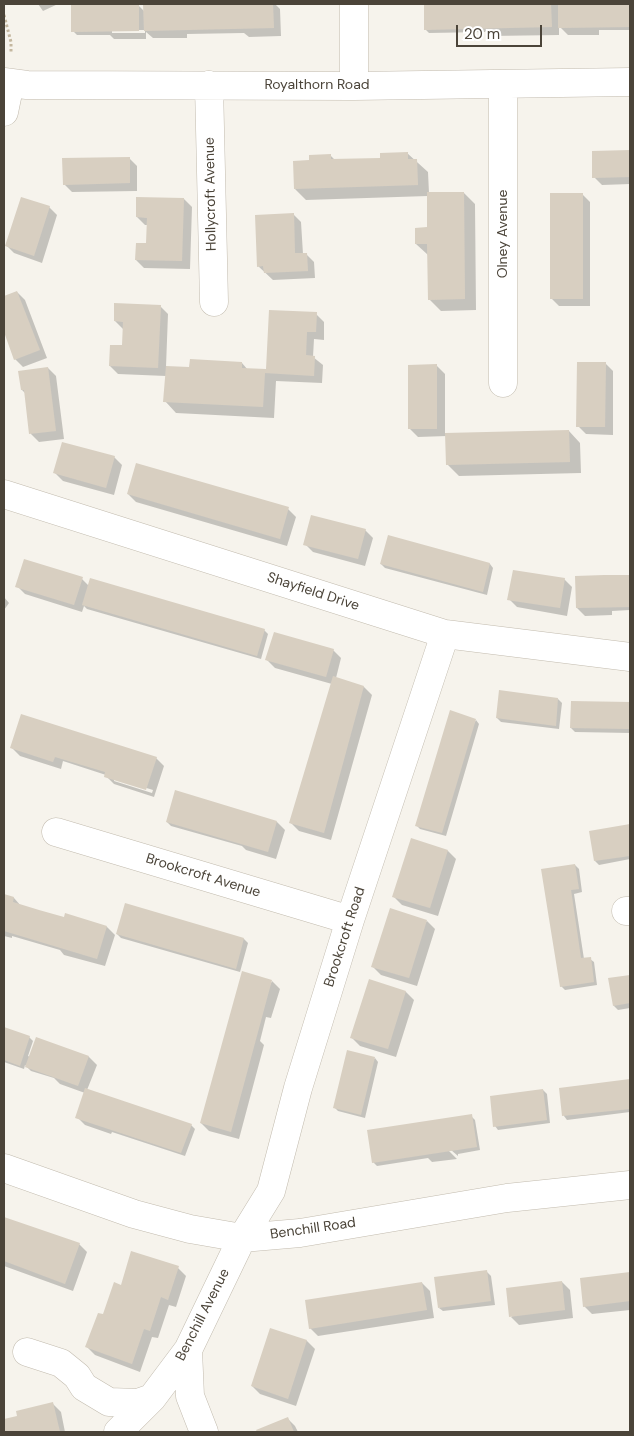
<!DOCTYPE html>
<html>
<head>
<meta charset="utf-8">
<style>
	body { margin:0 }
	#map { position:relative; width:634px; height:1436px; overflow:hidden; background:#f6f3ec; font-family:"DM Sans",sans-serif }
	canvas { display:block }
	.frame { position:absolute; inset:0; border:5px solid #4b4439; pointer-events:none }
	.scale { position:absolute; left:456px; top:25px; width:86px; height:22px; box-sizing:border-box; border:2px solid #4b4439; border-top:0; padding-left:6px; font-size:15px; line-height:18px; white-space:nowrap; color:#4b4439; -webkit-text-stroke:4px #fff; paint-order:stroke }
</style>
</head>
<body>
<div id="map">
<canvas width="634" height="1436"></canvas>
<div class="frame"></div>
<div class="scale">20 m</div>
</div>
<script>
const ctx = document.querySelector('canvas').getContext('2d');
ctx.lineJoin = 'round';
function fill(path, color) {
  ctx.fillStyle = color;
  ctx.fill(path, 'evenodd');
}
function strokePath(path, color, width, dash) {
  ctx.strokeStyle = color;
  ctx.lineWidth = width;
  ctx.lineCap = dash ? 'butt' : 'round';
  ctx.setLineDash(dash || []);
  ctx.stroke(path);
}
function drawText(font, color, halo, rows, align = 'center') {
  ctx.font = font + ' "DM Sans",sans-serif';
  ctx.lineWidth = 4.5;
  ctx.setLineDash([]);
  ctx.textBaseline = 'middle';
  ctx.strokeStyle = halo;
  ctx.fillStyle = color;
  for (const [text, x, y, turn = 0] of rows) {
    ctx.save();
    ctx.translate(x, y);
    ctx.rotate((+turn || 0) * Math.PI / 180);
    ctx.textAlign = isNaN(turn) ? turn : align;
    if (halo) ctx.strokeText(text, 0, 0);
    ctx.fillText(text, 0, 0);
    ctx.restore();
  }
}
fill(new Path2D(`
	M 38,4 L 58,4 L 43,11 Z
	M 144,4 L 275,4 L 280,9 L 281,36 L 249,37 L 244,33 L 187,34 L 187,38 L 153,38 L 146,32 L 146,39 L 114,39 L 110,35 L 77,35 L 73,31 L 138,5 L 145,12 ZM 112,30 L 145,30 L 145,33 L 112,33 Z
	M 425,4 L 557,4 L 559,6 L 559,4 L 630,4 L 630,30 L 599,30 L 599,35 L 568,35 L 559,26 L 559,35 L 491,36 L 485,31 L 485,32 L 429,33 L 425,29 Z
	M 630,152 L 630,184 L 602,185 L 594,177 L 593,153 Z
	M 407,153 L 428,172 L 429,193 L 464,193 L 475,204 L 476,310 L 441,311 L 429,299 L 428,255 L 416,244 L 428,228 L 428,196 L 306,200 L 295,189 L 310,161 L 330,155 L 335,160 L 381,159 Z
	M 129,158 L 137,166 L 137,191 L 72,192 L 64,184 Z
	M 582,194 L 590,202 L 590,306 L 559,306 L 551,298 Z
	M 184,199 L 192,207 L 190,269 L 144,268 L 136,260 L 147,245 L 148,225 L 145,225 L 137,217 Z
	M 49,207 L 57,215 L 42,263 L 14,253 L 6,245 Z
	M 293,214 L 301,222 L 303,254 L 306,254 L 314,262 L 315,278 L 273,280 L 258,266 Z
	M 17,292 L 25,300 L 47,358 L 23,367 L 15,359 L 4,329 L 4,297 Z
	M 160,306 L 168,314 L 166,367 L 190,369 L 242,363 L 248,370 L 267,373 L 316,314 L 324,322 L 324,340 L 314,339 L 313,357 L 323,365 L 322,383 L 276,381 L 274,418 L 176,413 L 165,401 L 166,376 L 118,374 L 110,366 L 123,346 L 123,329 L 115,321 Z
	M 605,363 L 613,371 L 613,435 L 586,434 L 578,426 Z
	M 437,366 L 445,374 L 445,434 L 569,431 L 580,443 L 581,473 L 459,476 L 447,464 L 447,436 L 418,437 L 410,429 Z
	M 48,368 L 56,376 L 64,439 L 39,442 L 31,434 L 25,393 L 22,390 Z
	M 114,457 L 122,465 L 114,495 L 63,481 L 55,473 Z
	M 128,494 L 288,509 L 296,517 L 287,546 L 136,502 Z
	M 365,530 L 373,538 L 365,566 L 313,552 L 305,544 Z
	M 381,564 L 490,564 L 493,568 L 487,595 L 385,568 Z
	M 630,576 L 630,610 L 612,611 L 612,615 L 585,616 L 577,608 L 577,577 Z
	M 82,579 L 89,586 L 264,630 L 268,634 L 261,659 L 87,609 L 84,606 L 82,612 L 25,594 L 17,586 Z
	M 564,579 L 572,587 L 567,616 L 517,607 L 509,599 Z
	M 4,597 L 9,603 L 4,610 Z
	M 333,650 L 341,658 L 336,678 L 364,687 L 372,695 L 331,840 L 299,831 L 291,823 L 332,684 L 275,668 L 267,660 Z
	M 558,699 L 562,703 L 559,729 L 501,722 L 497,718 Z
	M 572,702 L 630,703 L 630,733 L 575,732 L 571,728 Z
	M 476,720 L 479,724 L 446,836 L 420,829 L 416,825 Z
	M 12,748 L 156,758 L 164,766 L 154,797 L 114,784 L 106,776 L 106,775 L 63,761 L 61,769 L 20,756 ZM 114,778 L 153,790 L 152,793 L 114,781 Z
	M 245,813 L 277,822 L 285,830 L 276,859 L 246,850 L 242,846 L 171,826 L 167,822 Z
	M 630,825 L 630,859 L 599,865 L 595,861 L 590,832 Z
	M 412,840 L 448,851 L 456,859 L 438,916 L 402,905 L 394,897 Z
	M 575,865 L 579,869 L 582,892 L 574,894 L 584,959 L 590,959 L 594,962 L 597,985 L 565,990 L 561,986 L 543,870 Z
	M 4,895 L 14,898 L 21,906 L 63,918 L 107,927 L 115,935 L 105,966 L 64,955 L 60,950 L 12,936 L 12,938 L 4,936 Z
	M 126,904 L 244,939 L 248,943 L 240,972 L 121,938 L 117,934 Z
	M 427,921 L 435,929 L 417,986 L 381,975 L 373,967 Z
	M 630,976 L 630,1008 L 618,1010 L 614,1006 L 610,979 Z
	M 272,981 L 280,989 L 271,1018 L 266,1017 L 260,1041 L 264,1045 L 239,1139 L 209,1131 L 201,1123 Z
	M 369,981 L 406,992 L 414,1000 L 396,1057 L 360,1046 L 352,1038 Z
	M 4,1029 L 29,1037 L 33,1041 L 28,1056 L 30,1057 L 37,1038 L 89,1057 L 97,1065 L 87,1090 L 191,1125 L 195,1129 L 185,1156 L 112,1132 L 111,1134 L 85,1125 L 77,1117 L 85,1093 L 60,1084 L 54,1078 L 31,1071 L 25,1065 L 24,1069 L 4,1062 Z
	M 375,1058 L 378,1062 L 365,1118 L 338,1111 L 334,1107 Z
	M 630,1080 L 630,1112 L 567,1120 L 564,1116 L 560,1089 Z
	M 543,1090 L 547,1094 L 550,1123 L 498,1130 L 495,1126 Z
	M 471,1116 L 475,1120 L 480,1150 L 458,1154 L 458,1156 L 451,1150 L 448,1150 L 457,1159 L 432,1162 L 428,1158 L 377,1166 L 373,1162 Z
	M 4,1218 L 79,1244 L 87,1252 L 73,1291 L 4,1266 Z
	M 178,1268 L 186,1276 L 176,1307 L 169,1305 L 158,1338 L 152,1337 L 140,1372 L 95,1355 L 87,1347 L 121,1286 Z
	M 487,1272 L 491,1276 L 495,1305 L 443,1311 L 439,1308 Z
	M 630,1273 L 630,1310 L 592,1314 L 584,1306 L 581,1279 Z
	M 562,1282 L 570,1290 L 573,1318 L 519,1325 L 511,1317 Z
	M 422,1283 L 430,1291 L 434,1318 L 318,1336 L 310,1328 Z
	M 271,1329 L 307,1341 L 315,1349 L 296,1406 L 260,1394 L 252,1386 Z
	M 53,1404 L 61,1412 L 65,1432 L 4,1432 L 4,1420 L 18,1417 Z
	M 287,1418 L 295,1426 L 298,1432 L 258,1432 L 258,1431 Z`), '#0003');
fill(new Path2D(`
	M 71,4 L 139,4 L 139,31 L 71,32 Z
	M 143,4 L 273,4 L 274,28 L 144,31 Z
	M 424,4 L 551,4 L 552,27 L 424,30 Z
	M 558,4 L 630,4 L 630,27 L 558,28 Z
	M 630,150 L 630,177 L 592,178 L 592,151 Z
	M 408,152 L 408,159 L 417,159 L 418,185 L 294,189 L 293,161 L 309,160 L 309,155 L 331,154 L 331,159 L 380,158 L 380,153 Z
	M 130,157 L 130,183 L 63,185 L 62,158 Z
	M 427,192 L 464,192 L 465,299 L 428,300 L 427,244 L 415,244 L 415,228 L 427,227 Z
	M 550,193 L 583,193 L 583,299 L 550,299 Z
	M 21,197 L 50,206 L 34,256 L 5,246 Z
	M 136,197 L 184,198 L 182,261 L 135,260 L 136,243 L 146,243 L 147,218 L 136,217 Z
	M 294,213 L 295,253 L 307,253 L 308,271 L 264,273 L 263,266 L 257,267 L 255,215 Z
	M 17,291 L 40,350 L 14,360 L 4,332 L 4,296 Z
	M 114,303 L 161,305 L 158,368 L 109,366 L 110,345 L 122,345 L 123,322 L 114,321 Z
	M 269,310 L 317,312 L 316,332 L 307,332 L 306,355 L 315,356 L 314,376 L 265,373 L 263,407 L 163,402 L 166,366 L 189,367 L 190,359 L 242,362 L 242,368 L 266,369 Z
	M 577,362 L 606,362 L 605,427 L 576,427 Z
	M 437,364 L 437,429 L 408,429 L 408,365 Z
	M 48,367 L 56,431 L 29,434 L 24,390 L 21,390 L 18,371 Z
	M 569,430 L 570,462 L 446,465 L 445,433 Z
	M 62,442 L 115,456 L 106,488 L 53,473 Z
	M 136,463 L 289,507 L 280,539 L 127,494 Z
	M 311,515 L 366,529 L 358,559 L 303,545 Z
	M 388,535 L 490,563 L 483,592 L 380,564 Z
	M 24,559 L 83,577 L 74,605 L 15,587 Z
	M 513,570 L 565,578 L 560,608 L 507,600 Z
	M 604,575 L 630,575 L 630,607 L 576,608 L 575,576 Z
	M 90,578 L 265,629 L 257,656 L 82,605 Z
	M 274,632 L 334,649 L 326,677 L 265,660 Z
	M 333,676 L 364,686 L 324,833 L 289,823 Z
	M 499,690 L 558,698 L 556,726 L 496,718 Z
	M 571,701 L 630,702 L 630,729 L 570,728 Z
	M 450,710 L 476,719 L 442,833 L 415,826 Z
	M 21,714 L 157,757 L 146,790 L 104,777 L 105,772 L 55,757 L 53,762 L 10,748 Z
	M 175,790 L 277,821 L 268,852 L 166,822 Z
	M 630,824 L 630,856 L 594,861 L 589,831 Z
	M 411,838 L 448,850 L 430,908 L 392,897 Z
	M 575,864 L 579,889 L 571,890 L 581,958 L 591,957 L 594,982 L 560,987 L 541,869 Z
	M 4,894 L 14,897 L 13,902 L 39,910 L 64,917 L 65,913 L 107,926 L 97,959 L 4,931 Z
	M 125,903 L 244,938 L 236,969 L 116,934 Z
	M 390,908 L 427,920 L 409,978 L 371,967 Z
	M 242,971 L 272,980 L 231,1132 L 200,1123 Z
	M 630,975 L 630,1003 L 613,1006 L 608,978 Z
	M 369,979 L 406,991 L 388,1049 L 350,1038 Z
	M 4,1027 L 30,1036 L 20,1066 L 4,1060 Z
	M 36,1037 L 89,1056 L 78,1086 L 25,1067 Z
	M 347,1050 L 375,1057 L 361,1115 L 333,1108 Z
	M 630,1079 L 630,1109 L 562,1116 L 559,1088 Z
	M 85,1088 L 192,1124 L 181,1153 L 75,1118 Z
	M 543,1089 L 547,1120 L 493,1127 L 490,1096 Z
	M 472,1114 L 477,1147 L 372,1163 L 367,1130 Z
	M 4,1217 L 80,1243 L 65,1284 L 4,1261 Z
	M 131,1251 L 179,1266 L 168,1300 L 161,1297 L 150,1331 L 144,1329 L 132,1364 L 85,1347 L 98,1313 L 103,1314 L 114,1282 L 121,1285 Z
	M 487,1270 L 491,1301 L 438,1308 L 434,1277 Z
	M 630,1272 L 630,1301 L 583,1307 L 580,1278 Z
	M 562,1281 L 565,1310 L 509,1317 L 506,1288 Z
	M 422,1282 L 427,1310 L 309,1329 L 305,1300 Z
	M 270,1328 L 307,1340 L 288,1399 L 251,1386 Z
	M 53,1402 L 60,1432 L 4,1432 L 4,1419 L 17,1416 L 16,1411 Z
	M 288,1417 L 294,1432 L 257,1432 L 256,1430 Z`), '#d8cfc1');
const minor = new Path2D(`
	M 354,4 L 354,86
	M 4,82 L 27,85 L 354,86 L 630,82
	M 503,84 L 503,383
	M 209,85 L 214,302
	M 4,112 L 10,83
	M 4,494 L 445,634 L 630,657
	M 56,832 L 350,920
	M 626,911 L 630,911
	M 4,1168 L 134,1214 L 190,1229 L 242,1238 L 300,1233 L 507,1198 L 630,1185
	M 188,1350 L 190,1396 L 204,1432
	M 27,1352 L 61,1363 L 77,1376 L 84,1387 L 109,1402 L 138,1403 L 152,1398
	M 118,1432 L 152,1398 L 188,1350 L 242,1238 L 271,1191 L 298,1088 L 350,920 L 445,634`);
strokePath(minor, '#c2bbae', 29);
strokePath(new Path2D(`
	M 4,15 L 11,42 L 11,54`), '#c4b79f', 3, [2.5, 2.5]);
strokePath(minor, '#fff', 28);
drawText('14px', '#4b4439', '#fff', [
	["Royalthorn Road",317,85],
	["Hollycroft Avenue",211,194,-91],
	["Olney Avenue",503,234,-90],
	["Shayfield Drive",313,592,18],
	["Brookcroft Avenue",203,876,17],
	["Brookcroft Road",345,937,-72],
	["Benchill Road",313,1229,-8],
	["Benchill Avenue",203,1315,-63]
]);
</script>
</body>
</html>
